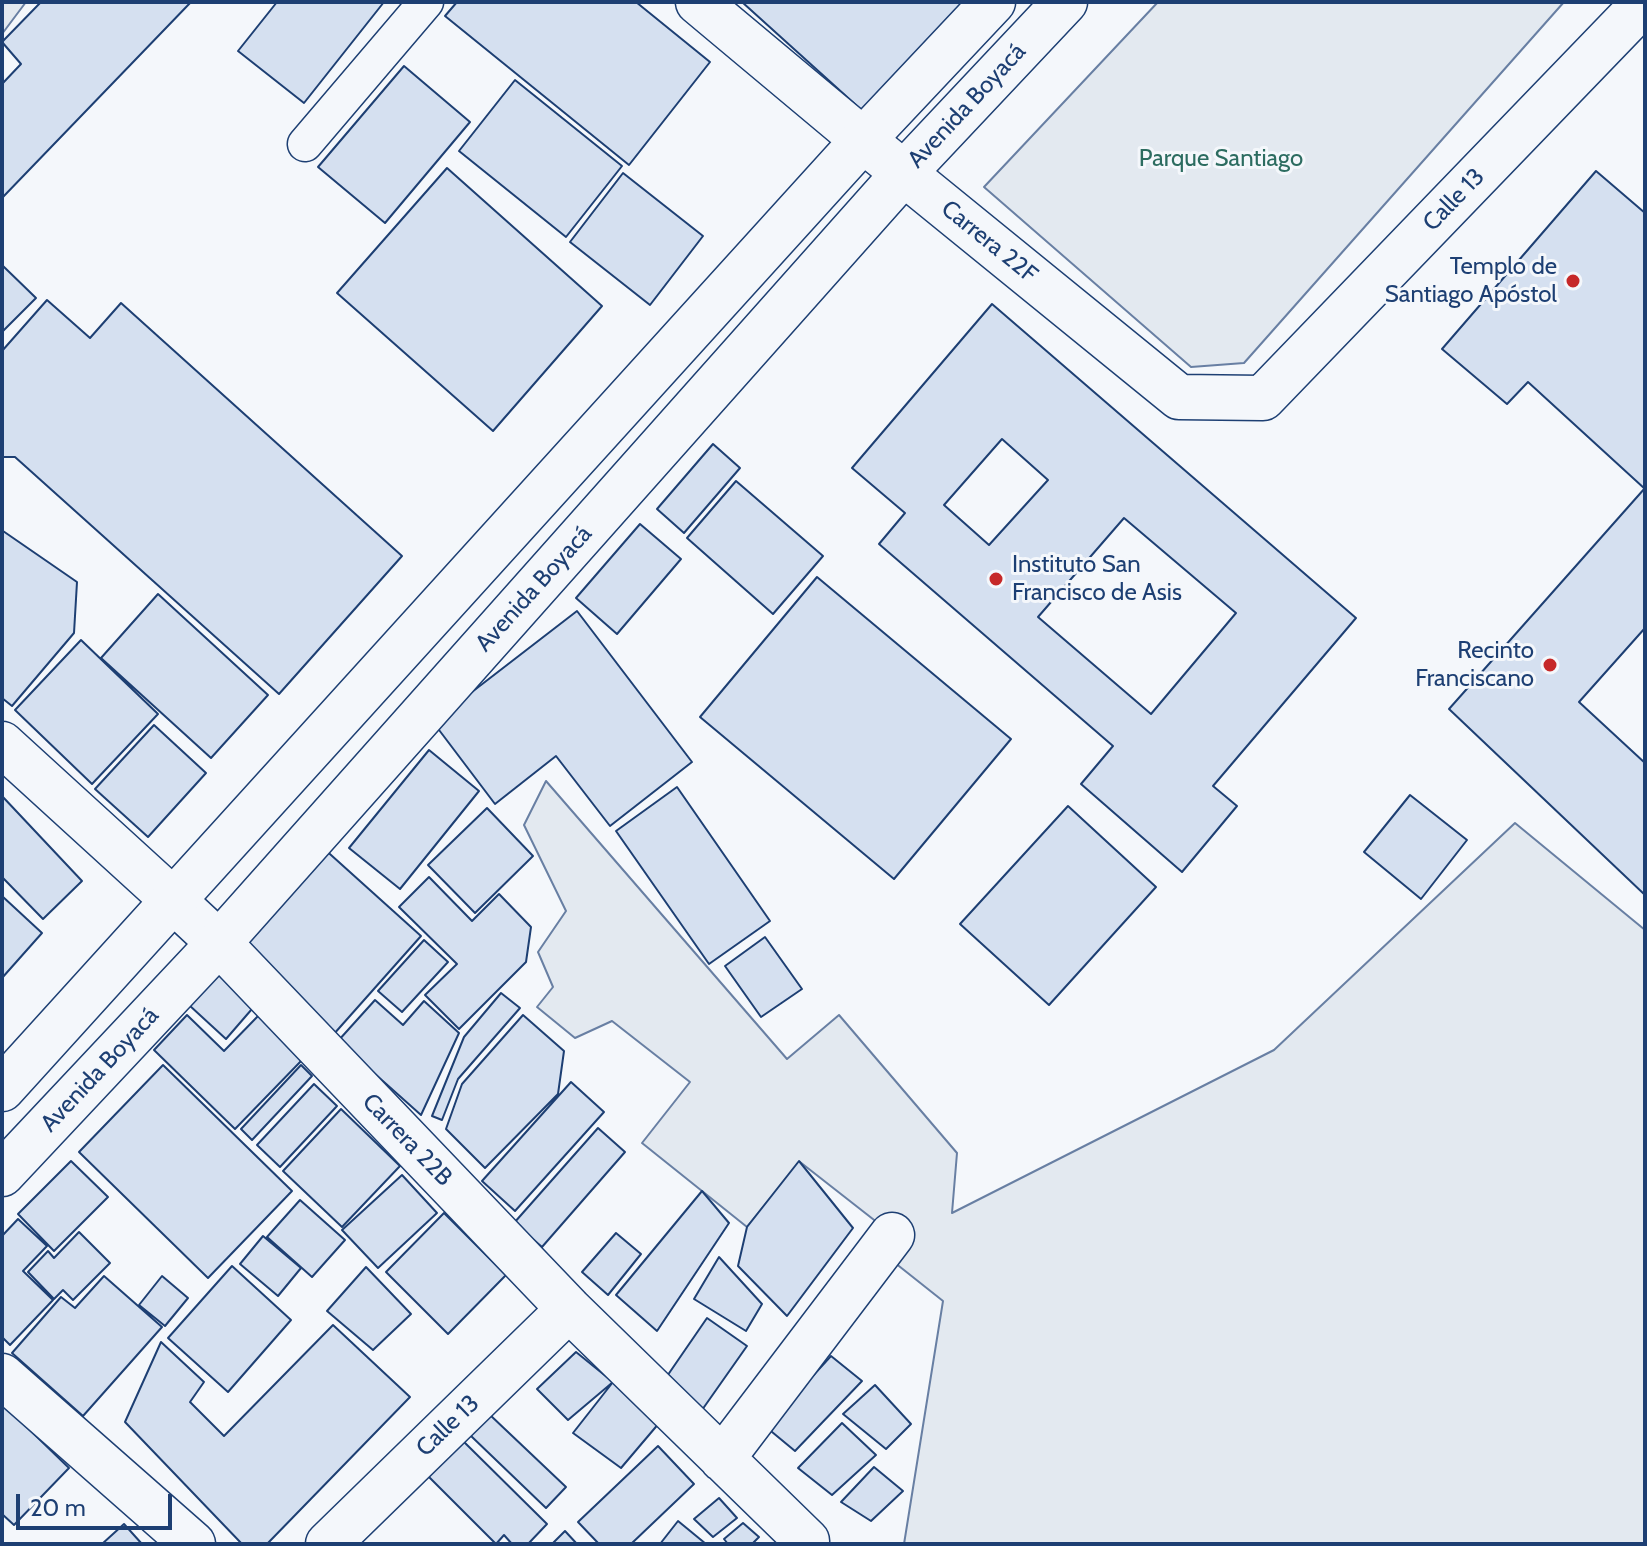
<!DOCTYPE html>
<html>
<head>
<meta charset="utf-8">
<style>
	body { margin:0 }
	#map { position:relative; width:1647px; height:1546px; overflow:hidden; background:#f4f7fb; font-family:Cabin,sans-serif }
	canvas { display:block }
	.frame { position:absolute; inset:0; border:4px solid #1d3f73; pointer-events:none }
	.scale { position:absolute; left:16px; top:1494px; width:156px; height:36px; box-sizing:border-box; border:4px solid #1d3f73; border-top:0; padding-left:10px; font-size:24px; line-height:28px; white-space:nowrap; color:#1d3f73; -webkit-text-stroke:6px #f4f7fb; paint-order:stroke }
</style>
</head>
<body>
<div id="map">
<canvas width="1647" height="1546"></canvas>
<div class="frame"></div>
<div class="scale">20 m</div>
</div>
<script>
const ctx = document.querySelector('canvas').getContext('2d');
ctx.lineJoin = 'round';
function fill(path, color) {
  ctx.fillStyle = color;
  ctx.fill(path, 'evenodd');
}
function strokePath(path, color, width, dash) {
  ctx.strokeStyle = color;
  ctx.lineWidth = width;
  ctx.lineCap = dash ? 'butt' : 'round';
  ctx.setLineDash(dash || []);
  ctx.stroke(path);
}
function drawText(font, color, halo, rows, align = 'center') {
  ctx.font = font + ' Cabin,sans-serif';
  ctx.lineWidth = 6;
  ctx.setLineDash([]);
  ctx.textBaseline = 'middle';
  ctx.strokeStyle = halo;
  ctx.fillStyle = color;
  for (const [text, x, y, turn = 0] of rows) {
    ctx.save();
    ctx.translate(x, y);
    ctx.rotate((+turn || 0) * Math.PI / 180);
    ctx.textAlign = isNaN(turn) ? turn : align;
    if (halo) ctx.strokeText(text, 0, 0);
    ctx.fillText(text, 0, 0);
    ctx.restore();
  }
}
const green = new Path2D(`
	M 2,2 L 26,2 L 2,34 Z
	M 1158,2 L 1564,2 L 1244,363 L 1191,367 L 984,187 Z
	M 546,781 L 787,1059 L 839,1015 L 957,1153 L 952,1213 L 1274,1050 L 1515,823 L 1645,930 L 1645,1544 L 904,1544 L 943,1301 L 880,1251 L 892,1234 L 800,1162 L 747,1227 L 642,1143 L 690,1082 L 612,1021 L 575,1038 L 537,1007 L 553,987 L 538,952 L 566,911 L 524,825 Z`);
fill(green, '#e3e9f0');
strokePath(green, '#687fa3', 2);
const building = new Path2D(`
	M 41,2 L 191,2 L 2,198 L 2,84 L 21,64 L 2,42 Z
	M 277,2 L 384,2 L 304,103 L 238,51 Z
	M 457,2 L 636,2 L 710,62 L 629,165 L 445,16 Z
	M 742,2 L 967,2 L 867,115 Z
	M 404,66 L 470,122 L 385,223 L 318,167 Z
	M 515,80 L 622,166 L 566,237 L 459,151 Z
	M 447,168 L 602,306 L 493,431 L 337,293 Z
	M 1596,171 L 1645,213 L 1645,489 L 1528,382 L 1507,404 L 1442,349 Z
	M 623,173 L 703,236 L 650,305 L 570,242 Z
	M 2,265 L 36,298 L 2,332 Z
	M 47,300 L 90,338 L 121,303 L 402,556 L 279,694 L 15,457 L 2,457 L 2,351 Z
	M 992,304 L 1356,618 L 1213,786 L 1237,806 L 1182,872 L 1081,784 L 1113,746 L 879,544 L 905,513 L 852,468 ZM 1002,439 L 1048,480 L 989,545 L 944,505 ZM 1124,518 L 1236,613 L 1151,714 L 1038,617 Z
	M 713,444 L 740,468 L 684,533 L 657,509 Z
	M 736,481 L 823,556 L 773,614 L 687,538 Z
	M 1645,488 L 1645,628 L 1579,702 L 1645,763 L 1645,895 L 1449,709 Z
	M 640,524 L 681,559 L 617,634 L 576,598 Z
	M 3,531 L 77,582 L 74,633 L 12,706 L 2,698 Z
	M 817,577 L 1011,739 L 894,879 L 700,717 Z
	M 158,594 L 268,695 L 211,758 L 101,658 Z
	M 577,611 L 692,762 L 610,826 L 556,756 L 495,804 L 433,722 Z
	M 81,640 L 158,714 L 92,784 L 15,710 Z
	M 154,725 L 206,773 L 148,837 L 95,789 Z
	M 429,750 L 479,791 L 400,889 L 349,848 Z
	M 677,787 L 770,921 L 709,964 L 616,831 Z
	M 1410,795 L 1467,840 L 1421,899 L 1364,852 Z
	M 2,796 L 82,881 L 43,919 L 2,877 Z
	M 1068,806 L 1156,887 L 1049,1005 L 960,924 Z
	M 487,808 L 533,856 L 475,913 L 428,865 Z
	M 321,846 L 421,936 L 333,1035 L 232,945 Z
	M 429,877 L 472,921 L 499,894 L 531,927 L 526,962 L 459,1029 L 425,995 L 457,964 L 399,907 Z
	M 2,896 L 42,933 L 2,978 Z
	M 765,937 L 802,989 L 761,1017 L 725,966 Z
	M 424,940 L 448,962 L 402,1012 L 378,991 Z
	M 221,969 L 258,1002 L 226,1039 L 189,1005 Z
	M 501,993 L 520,1008 L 458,1079 L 442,1120 L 432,1116 L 464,1037 Z
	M 375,1000 L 403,1025 L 424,1001 L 459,1033 L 421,1115 L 338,1041 Z
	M 187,1015 L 224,1051 L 259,1015 L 303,1059 L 235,1129 L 154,1050 Z
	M 523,1015 L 564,1051 L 558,1094 L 485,1168 L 446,1129 L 462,1084 Z
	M 163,1065 L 292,1191 L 208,1278 L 79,1152 Z
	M 301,1065 L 312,1076 L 252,1140 L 241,1129 Z
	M 571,1082 L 604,1112 L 515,1211 L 482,1181 Z
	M 314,1084 L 337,1106 L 280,1167 L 257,1145 Z
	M 341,1109 L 400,1166 L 342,1227 L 283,1171 Z
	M 598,1128 L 625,1152 L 542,1247 L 514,1223 Z
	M 71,1161 L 108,1197 L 54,1251 L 18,1214 Z
	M 799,1161 L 853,1228 L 787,1316 L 738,1266 L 747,1227 Z
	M 402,1175 L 437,1213 L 378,1268 L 342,1230 Z
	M 702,1191 L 729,1223 L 657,1331 L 616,1295 Z
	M 300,1200 L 345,1240 L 312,1277 L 267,1237 Z
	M 444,1213 L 506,1275 L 448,1334 L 386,1272 Z
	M 18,1219 L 47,1246 L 23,1271 L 53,1300 L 10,1345 L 2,1337 L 2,1236 Z
	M 79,1232 L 110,1263 L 73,1300 L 63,1290 L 54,1299 L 28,1272 L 48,1251 L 54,1258 Z
	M 616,1233 L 641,1254 L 608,1295 L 582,1272 Z
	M 263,1236 L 301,1268 L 278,1296 L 240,1264 Z
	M 719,1257 L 762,1304 L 746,1331 L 694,1299 Z
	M 232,1266 L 291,1320 L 228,1392 L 168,1338 Z
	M 366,1267 L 411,1314 L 373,1350 L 327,1311 Z
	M 104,1276 L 162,1327 L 83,1416 L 12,1353 L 61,1297 L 75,1308 Z
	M 162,1276 L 188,1298 L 165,1326 L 139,1305 Z
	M 707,1318 L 747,1346 L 702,1410 L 663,1382 Z
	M 333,1325 L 410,1397 L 267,1544 L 242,1544 L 125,1422 L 161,1342 L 204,1382 L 190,1402 L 224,1436 Z
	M 576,1352 L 613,1382 L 568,1420 L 537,1389 Z
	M 831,1356 L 862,1381 L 795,1451 L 766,1427 Z
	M 613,1382 L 660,1422 L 621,1468 L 573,1433 Z
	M 875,1385 L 911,1424 L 886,1449 L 843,1414 Z
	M 2,1403 L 69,1468 L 14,1525 L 2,1514 Z
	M 489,1414 L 566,1487 L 546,1508 L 470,1435 Z
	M 842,1423 L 876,1455 L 832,1495 L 798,1468 Z
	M 458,1436 L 547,1524 L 528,1544 L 512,1544 L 504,1535 L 496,1544 L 423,1471 Z
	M 658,1446 L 694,1484 L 631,1544 L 599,1544 L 578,1522 Z
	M 874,1467 L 903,1491 L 871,1521 L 841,1502 Z
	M 719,1498 L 737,1518 L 713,1537 L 694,1519 Z
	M 678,1521 L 706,1544 L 660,1544 Z
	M 743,1523 L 759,1537 L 752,1544 L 728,1544 L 724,1539 Z
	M 124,1524 L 142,1544 L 102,1544 Z
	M 565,1531 L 577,1544 L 552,1544 Z`);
fill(building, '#d5e0f0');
strokePath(building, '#1d3f73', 2);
const pedestrian = new Path2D(`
	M 305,144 L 426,2`);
const minor = new Path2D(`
	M 698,2 L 863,140 L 1179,397 L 1263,398 L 1645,2
	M 174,901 L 219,943 L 569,1309 L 807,1541
	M 2,1376 L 193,1544
	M 722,1459 L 892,1235
	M 328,1544 L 569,1309`);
const tertiary = new Path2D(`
	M 2,744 L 174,901`);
const secondary = new Path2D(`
	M 2,1089 L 863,140 L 993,2
	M 2,1174 L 219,943 L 904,173 L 1065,2`);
strokePath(pedestrian, '#1d3f73', 37);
strokePath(minor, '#1d3f73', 47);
strokePath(tertiary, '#1d3f73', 47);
strokePath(secondary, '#1d3f73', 47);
strokePath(pedestrian, '#f4f7fb', 34);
strokePath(minor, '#f4f7fb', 44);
strokePath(tertiary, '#f4f7fb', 44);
strokePath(secondary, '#f4f7fb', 44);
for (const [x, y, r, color] of [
	[1573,281,8,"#c62828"],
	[996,579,8,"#c62828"],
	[1550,665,8,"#c62828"]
]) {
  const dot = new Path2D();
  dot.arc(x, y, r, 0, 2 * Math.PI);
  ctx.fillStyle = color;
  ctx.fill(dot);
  strokePath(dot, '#f4f7fb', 3);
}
drawText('24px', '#1d3f73', '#f4f7fb', [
	["Avenida Boyacá",967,106,-47],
	["Calle 13",1454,200,-46],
	["Carrera 22F",989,242,39],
	["Avenida Boyacá",534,589,-48],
	["Avenida Boyacá",100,1070,-47],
	["Carrera 22B",407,1140,46],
	["Calle 13",448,1426,-44]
]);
drawText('24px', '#2c6c60', '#f4f7fb', [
	["Parque Santiago",1221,159]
]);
drawText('24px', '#1d3f73', '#f4f7fb', [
	["Templo de",1557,267],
	["Santiago Apóstol",1557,295],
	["Instituto San",1012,565,"left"],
	["Francisco de Asis",1012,593,"left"],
	["Recinto",1534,651],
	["Franciscano",1534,679]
], 'right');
</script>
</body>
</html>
